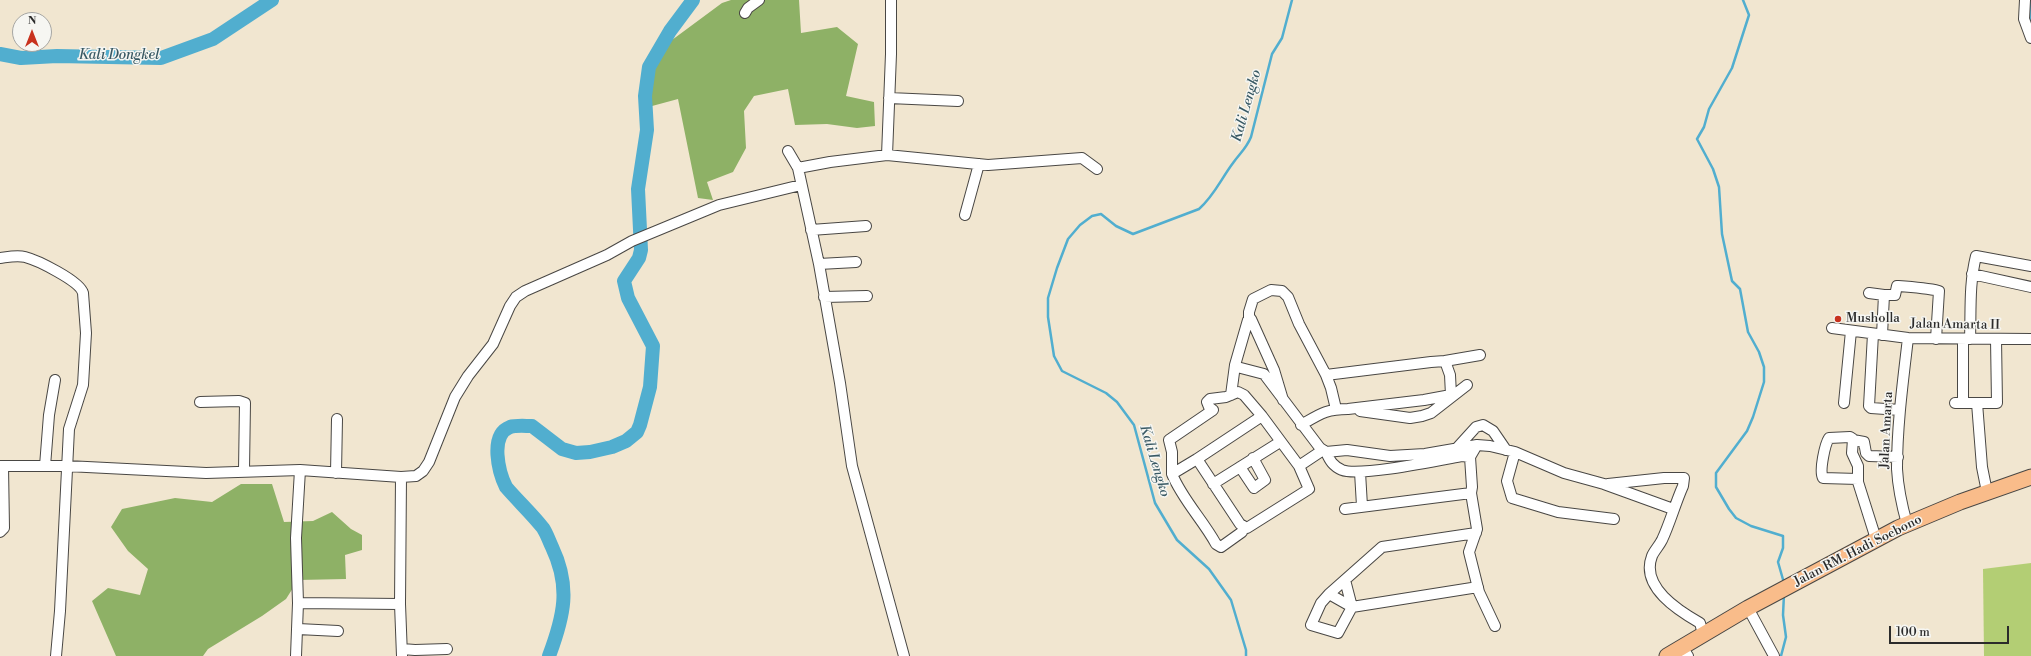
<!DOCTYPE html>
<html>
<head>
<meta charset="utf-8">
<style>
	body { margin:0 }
	#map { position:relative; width:2031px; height:656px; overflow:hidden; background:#f1e6d0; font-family:"Libre Bodoni",serif }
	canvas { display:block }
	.north { position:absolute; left:12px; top:12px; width:40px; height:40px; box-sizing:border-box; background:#f6f6f2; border:1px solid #a5a5a2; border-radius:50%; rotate:0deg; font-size:11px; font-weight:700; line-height:16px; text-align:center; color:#2b2b2b }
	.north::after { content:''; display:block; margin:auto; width:14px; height:18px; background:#c8321e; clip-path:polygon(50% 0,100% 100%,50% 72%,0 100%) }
	.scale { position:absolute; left:1889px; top:626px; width:120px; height:18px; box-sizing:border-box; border:2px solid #2b2b2b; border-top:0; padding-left:5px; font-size:12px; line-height:14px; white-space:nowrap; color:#2b2b2b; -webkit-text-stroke:3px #f6f6f2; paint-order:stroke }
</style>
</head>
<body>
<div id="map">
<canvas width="2031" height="656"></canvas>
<div class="north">N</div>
<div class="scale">100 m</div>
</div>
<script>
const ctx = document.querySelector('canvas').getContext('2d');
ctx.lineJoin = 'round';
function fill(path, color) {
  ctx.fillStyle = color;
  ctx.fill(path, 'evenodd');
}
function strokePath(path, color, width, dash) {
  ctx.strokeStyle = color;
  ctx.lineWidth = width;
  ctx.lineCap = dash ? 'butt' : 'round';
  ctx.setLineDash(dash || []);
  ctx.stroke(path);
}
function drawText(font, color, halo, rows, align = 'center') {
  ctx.font = font + ' "Libre Bodoni",serif';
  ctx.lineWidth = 3;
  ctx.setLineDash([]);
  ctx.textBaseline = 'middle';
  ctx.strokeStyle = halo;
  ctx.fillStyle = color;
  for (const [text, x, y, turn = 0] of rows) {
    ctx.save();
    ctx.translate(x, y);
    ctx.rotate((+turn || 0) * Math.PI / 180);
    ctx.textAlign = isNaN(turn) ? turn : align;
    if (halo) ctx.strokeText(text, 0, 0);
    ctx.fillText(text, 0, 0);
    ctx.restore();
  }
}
fill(new Path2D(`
	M 2031,563 L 2031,656 L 1984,656 L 1983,569 Z`), '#b3ce74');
fill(new Path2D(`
	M 731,0 L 799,0 L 801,33 L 837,27 L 858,44 L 846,96 L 874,102 L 875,126 L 857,128 L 827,124 L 795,125 L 788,89 L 754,96 L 744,111 L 746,148 L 733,172 L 707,182 L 713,200 L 698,198 L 678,99 L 641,109 L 649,57 L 722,3 Z
	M 241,484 L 272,484 L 284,522 L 313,521 L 332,512 L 351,529 L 362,535 L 362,550 L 345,555 L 346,579 L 298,580 L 286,599 L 262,616 L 208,649 L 203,656 L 116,656 L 92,601 L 108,588 L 140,595 L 148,569 L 128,551 L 111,527 L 122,509 L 175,498 L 212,502 Z`), '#8eb166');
strokePath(new Path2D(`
	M 1743,0 L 1749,15 L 1732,68 L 1709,109 L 1704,127 L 1697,139 L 1713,169 L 1719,187 L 1722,234 L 1732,281 L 1740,289 L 1748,332 L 1759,352 L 1764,367 L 1764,382 L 1753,417 L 1747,431 L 1716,473 L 1716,487 L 1729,509 L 1736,518 L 1751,526 L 1783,536 L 1783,548 L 1778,562 L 1784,583
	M 1246,656 L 1246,650 L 1231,600 L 1209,569 L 1177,540 L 1155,503 L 1134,425 L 1117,402 L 1106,393 L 1062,371 L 1054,356 L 1048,317 L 1048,298 L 1057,268 L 1068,239 L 1080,225 L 1092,216 L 1101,214 L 1116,226 L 1133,234 L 1199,209 C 1214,196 1221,179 1233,163 C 1240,153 1246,149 1251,137 L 1272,54 L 1282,38 L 1292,0
	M 1781,656 L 1786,637 L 1783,615 L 1784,594`), '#51aecf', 2.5);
strokePath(new Path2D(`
	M 2031,5 L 2027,13 L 2031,20
	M 0,54 L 21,58 L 57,56 L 161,58 L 213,39 L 272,0
	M 549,656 C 564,616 571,587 552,547 C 549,541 547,534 543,528 C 532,514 518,501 506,487 C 499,473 489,435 510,427 C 516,425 525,426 532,426 L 562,449 L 576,453 L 590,452 L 612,447 L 626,441 L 637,432 L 640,425 L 650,387 L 653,346 L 628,298 L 624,281 L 639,258 L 641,250 L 638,189 L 647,130 L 645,96 L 649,67 L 670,31 L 693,0`), '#51aecf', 14);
const minor = new Path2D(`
	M 891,0 L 891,54 L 887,155 L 830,162 L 798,168 L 819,264 L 840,383 L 852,466 L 904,656
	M 2025,0 L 2024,19 L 2031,38
	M 745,13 L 748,8 L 759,0
	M 889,98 L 958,101
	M 788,151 L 798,168
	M 887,155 L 988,165 L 1082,158 L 1097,169
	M 965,215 L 979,164
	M 811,230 L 866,226
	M 0,258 C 8,257 17,255 25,257 C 37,260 80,281 83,293 L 86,333 L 83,385 L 69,429 L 60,611 L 56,656
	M 819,264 L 856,262
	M 1972,274 L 2031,287
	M 1869,293 L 1884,295
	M 824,297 L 867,296
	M 1249,319 L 1249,312 L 1253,299 L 1271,290 L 1282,291 L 1288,297 L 1299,324 L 1326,375
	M 1832,328 L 1908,338 L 2031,339
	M 1873,334 L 1869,406 L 1871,408 L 1900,410
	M 1882,335 L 1884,295 L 1895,295 L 1897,286 C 1911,287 1926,288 1939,291 L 1936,339
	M 1970,339 C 1971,311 1969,284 1976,256 L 2031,266
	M 1445,361 L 1480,355
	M 1231,395 L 1235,365
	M 1283,400 L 1274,370 L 1251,319 L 1248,320 L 1235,365 L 1237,367 L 1264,374 L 1320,448 L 1326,452 L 1347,450 L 1390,456 L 1425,454 L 1477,445 L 1490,446 L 1515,452 L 1564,473 L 1604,484 L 1673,509
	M 200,402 L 239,401 L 245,403 L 244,470
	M 1844,403 L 1851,331
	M 1955,403 L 1997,403 L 1996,339
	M 1963,403 L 1963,339
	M 1977,403 L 1982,467 L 1987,492
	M 1360,411 L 1410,418 L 1422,416 L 1431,413 L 1467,385
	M 1301,425 C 1320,414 1326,409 1348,409 L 1424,400 L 1451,395 L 1450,375 L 1445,361 L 1431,362 L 1326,375 L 1331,388 L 1336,409
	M 1853,440 L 1864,442 L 1866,453 L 1869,456 L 1898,457
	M 1456,449 L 1476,427 L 1483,425 L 1493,431 L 1506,450
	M 1326,452 C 1330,461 1333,466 1342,470 C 1359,477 1440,460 1462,456 L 1470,457 L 1477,445
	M 1515,452 L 1507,481 L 1512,498 L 1558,512 L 1614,519
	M 1197,459 L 1172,474 L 1172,452 L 1169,440 L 1213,410 L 1209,407 L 1207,402 L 1210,399 L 1226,397 L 1238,392 L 1244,395 L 1262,416
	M 0,466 L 67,466 L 206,473 L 300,470 L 401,477 L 416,476 L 423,471 L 429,462 L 455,397 L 468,376 L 493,344 L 510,306 L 516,297 L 525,291 L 607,255 L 632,241 L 719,205 L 801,185
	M 45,466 L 49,415 L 55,380
	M 1299,466 L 1262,416 L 1197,459 L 1240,524 L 1247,528 L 1309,489 L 1299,466 L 1323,450
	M 1240,467 L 1254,488 L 1265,480 L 1253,458
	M 1360,472 L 1362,506
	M 336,473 L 337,419
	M 1172,474 C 1182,499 1203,520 1216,544 L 1221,547 L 1242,532 L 1243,527
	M 401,477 L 400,604 L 402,656
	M 1858,479 L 1823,478 C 1819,471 1825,444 1829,438 L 1850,437 L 1853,439 L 1852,453 L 1858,466 L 1858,482 L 1876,539
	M 1213,484 L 1280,442
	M 1608,484 L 1664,478 L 1684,478 L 1683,486 C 1675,504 1670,523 1662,540 C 1659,546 1654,551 1652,556 C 1640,587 1679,611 1700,623 L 1703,634
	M 1471,493 L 1477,529 L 1469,552 L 1479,592 L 1495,626
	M 1345,509 L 1471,493 L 1472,487 L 1470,457
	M 1907,524 C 1902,506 1898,488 1897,469 C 1897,425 1903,381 1908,338
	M 0,532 L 4,528 L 3,466
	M 1345,580 L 1352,607 L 1338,633 L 1311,625 L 1321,603 L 1329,594 L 1382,547 L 1476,533
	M 1329,594 L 1352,607 L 1478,587
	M 298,603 L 400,604
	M 1748,608 L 1774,656
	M 298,629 L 338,631
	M 1682,647 L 1688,656
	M 402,649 L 415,650 L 447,649
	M 296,656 L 298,603 L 296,538 L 300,470`);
const primary = new Path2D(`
	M 1667,656 L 1748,608 L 1898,528 L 1960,502 L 2031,477`);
strokePath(minor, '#494744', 12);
strokePath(primary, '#494744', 17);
strokePath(minor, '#fff', 10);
strokePath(primary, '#f9bc8a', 15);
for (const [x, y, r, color] of [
	[1838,319,4,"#c8321e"]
]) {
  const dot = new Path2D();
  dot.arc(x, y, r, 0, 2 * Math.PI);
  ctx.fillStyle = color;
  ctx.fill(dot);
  strokePath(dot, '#f6f6f2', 1.5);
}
drawText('13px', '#2b2b2b', '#f6f6f2', [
	["Musholla",1846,319]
], 'left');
drawText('13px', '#2b2b2b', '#f6f6f2', [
	["Jalan Amarta II",1955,325,1],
	["Jalan Amarta",1887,430,-87],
	["Jalan RM. Hadi Soebono",1858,551,-27]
]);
drawText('italic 14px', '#385964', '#f6f6f2', [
	["Kali Dongkel",119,56],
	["Kali Lengko",1247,106,-74],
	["Kali Lengko",1154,461,73]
]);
</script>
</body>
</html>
